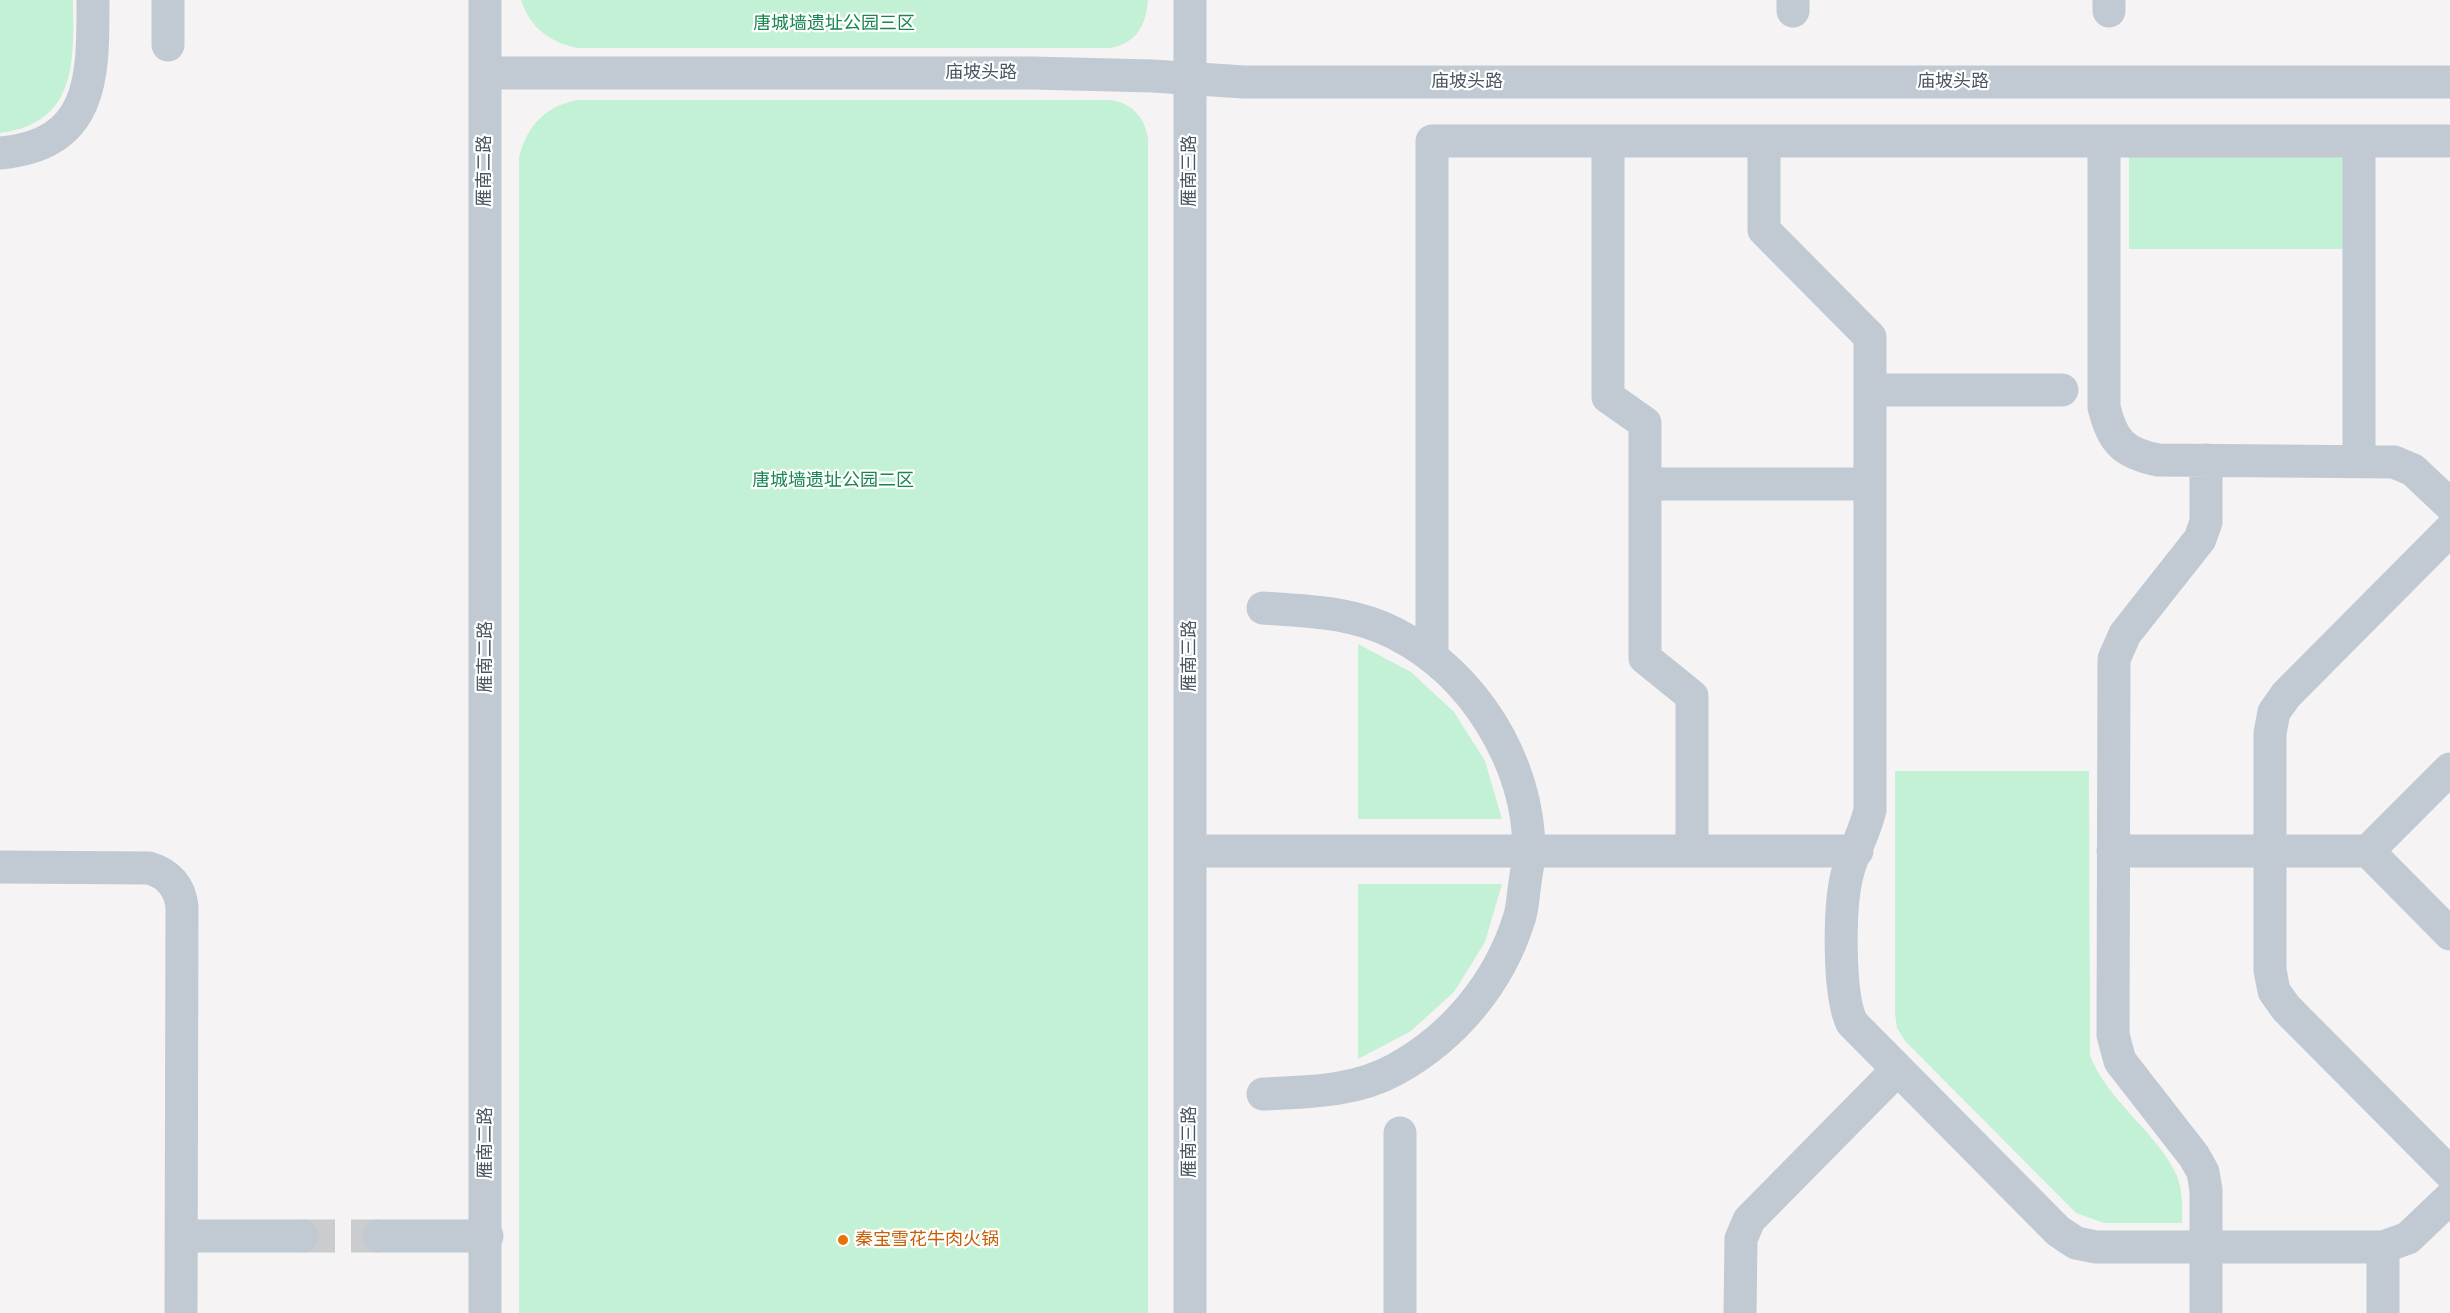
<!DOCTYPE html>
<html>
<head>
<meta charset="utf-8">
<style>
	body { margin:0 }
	canvas { display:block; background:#f5f3f3 }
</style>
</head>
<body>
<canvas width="2450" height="1313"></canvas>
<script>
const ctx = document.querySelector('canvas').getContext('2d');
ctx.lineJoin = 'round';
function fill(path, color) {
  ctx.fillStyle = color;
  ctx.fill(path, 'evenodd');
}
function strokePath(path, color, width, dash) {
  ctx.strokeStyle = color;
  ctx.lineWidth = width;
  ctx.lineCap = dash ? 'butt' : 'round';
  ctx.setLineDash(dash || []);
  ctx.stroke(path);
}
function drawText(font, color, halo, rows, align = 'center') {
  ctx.font = font + ' "Noto Sans","Noto Sans SC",sans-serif';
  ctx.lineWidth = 4.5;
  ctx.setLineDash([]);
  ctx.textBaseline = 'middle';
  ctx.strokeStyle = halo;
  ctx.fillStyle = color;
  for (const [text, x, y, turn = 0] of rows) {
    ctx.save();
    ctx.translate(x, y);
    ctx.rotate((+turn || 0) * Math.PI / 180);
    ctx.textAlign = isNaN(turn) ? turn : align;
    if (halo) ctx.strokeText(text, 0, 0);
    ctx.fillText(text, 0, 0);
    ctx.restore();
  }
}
fill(new Path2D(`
	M 0,0 L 73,0 C 74,62 77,123 0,133 Z
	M 521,0 L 1148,0 C 1146,25 1137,43 1110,48 L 577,48 C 550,42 530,28 521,0 Z
	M 577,100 L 1110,100 C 1132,103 1145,117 1148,139 L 1148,1313 L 519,1313 L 519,157 C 528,125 544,107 577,100 Z
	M 2129,147 L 2352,147 L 2352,249 L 2129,249 Z
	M 1358,644 L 1411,672 L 1454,712 L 1485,761 L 1502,819 L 1358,819 Z
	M 1895,771 L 2089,771 L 2090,1055 C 2106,1100 2159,1134 2177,1176 C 2183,1191 2182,1207 2182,1223 L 2104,1223 L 2076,1213 L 1905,1041 L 1897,1028 L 1895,1013 Z
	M 1358,884 L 1502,884 L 1485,942 L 1454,992 L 1411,1031 L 1358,1059 Z`), '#c3f1d5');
strokePath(new Path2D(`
	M 302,1236 L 379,1236`), '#caccce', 33, [33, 16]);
strokePath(new Path2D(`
	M 168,0 L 168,45
	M 485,0 L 485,1313
	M 1190,0 L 1190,1313
	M 1793,0 L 1793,11
	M 2109,0 L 2109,11
	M 485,73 L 1032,73 L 1153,76 L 1244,82 L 2450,82
	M 1608,141 L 1608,397 L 1645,423 L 1645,484
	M 1764,141 L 1764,230 L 1870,337 L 1870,810 C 1865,833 1852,853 1847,875 C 1839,907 1838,995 1852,1023 L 2058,1231 L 2076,1243 L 2096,1247 L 2383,1247 L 2408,1238 L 2450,1198
	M 2104,141 L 2104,407 C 2112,441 2123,453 2158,460 L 2394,462 L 2413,470 L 2450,505
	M 2359,141 L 2359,460
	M 0,153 C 95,145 93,75 93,0
	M 1870,390 L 2062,390
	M 2206,460 L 2206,522 L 2200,539 L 2125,634 L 2114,659 L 2113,1035 L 2120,1061 L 2194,1156 L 2203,1172 L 2206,1190 L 2206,1313
	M 2450,530 L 2286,695 L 2274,712 L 2270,733 L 2270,970 L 2274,991 L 2286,1008 L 2450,1173
	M 1263,608 C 1309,611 1354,612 1396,634 C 1474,674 1529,763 1529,851 C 1529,862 1526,873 1525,883 C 1523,894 1523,908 1519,919 C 1499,983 1454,1037 1396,1069 C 1355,1092 1308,1092 1263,1094
	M 1432,657 L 1432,141 L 2450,141
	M 2450,769 L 2368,851 L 2450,934
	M 1190,851 L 1857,851
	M 1692,851 L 1692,696 L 1645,658 L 1645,484 L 1870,484
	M 2113,851 L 2368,851
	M 0,867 L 149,868 C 169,874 180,887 182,907 L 181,1313
	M 1400,1133 L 1400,1313
	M 181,1236 L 302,1236
	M 379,1236 L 487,1236
	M 2383,1247 L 2383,1313
	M 1740,1313 L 1741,1239 L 1749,1220 L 1897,1070`), '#c1cad2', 33);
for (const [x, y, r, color] of [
	[843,1240,6,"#e8710a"]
]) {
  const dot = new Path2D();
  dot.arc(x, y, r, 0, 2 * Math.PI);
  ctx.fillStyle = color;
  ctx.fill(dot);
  strokePath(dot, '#fff', 2);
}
drawText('18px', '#17864f', '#fff', [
	["唐城墙遗址公园三区",834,24],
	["唐城墙遗址公园二区",833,481]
]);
drawText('18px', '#4a5661', '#fff', [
	["庙坡头路",981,73],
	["庙坡头路",1467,82],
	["庙坡头路",1953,82],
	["雁南二路",485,171,-90],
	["雁南三路",1190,171,-90],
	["雁南三路",1190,656,-90],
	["雁南二路",486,657,-90],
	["雁南三路",1190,1142,-90],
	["雁南二路",486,1143,-90]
]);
drawText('18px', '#c56008', '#fff', [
	["秦宝雪花牛肉火锅",855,1240]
], 'left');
</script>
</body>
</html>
